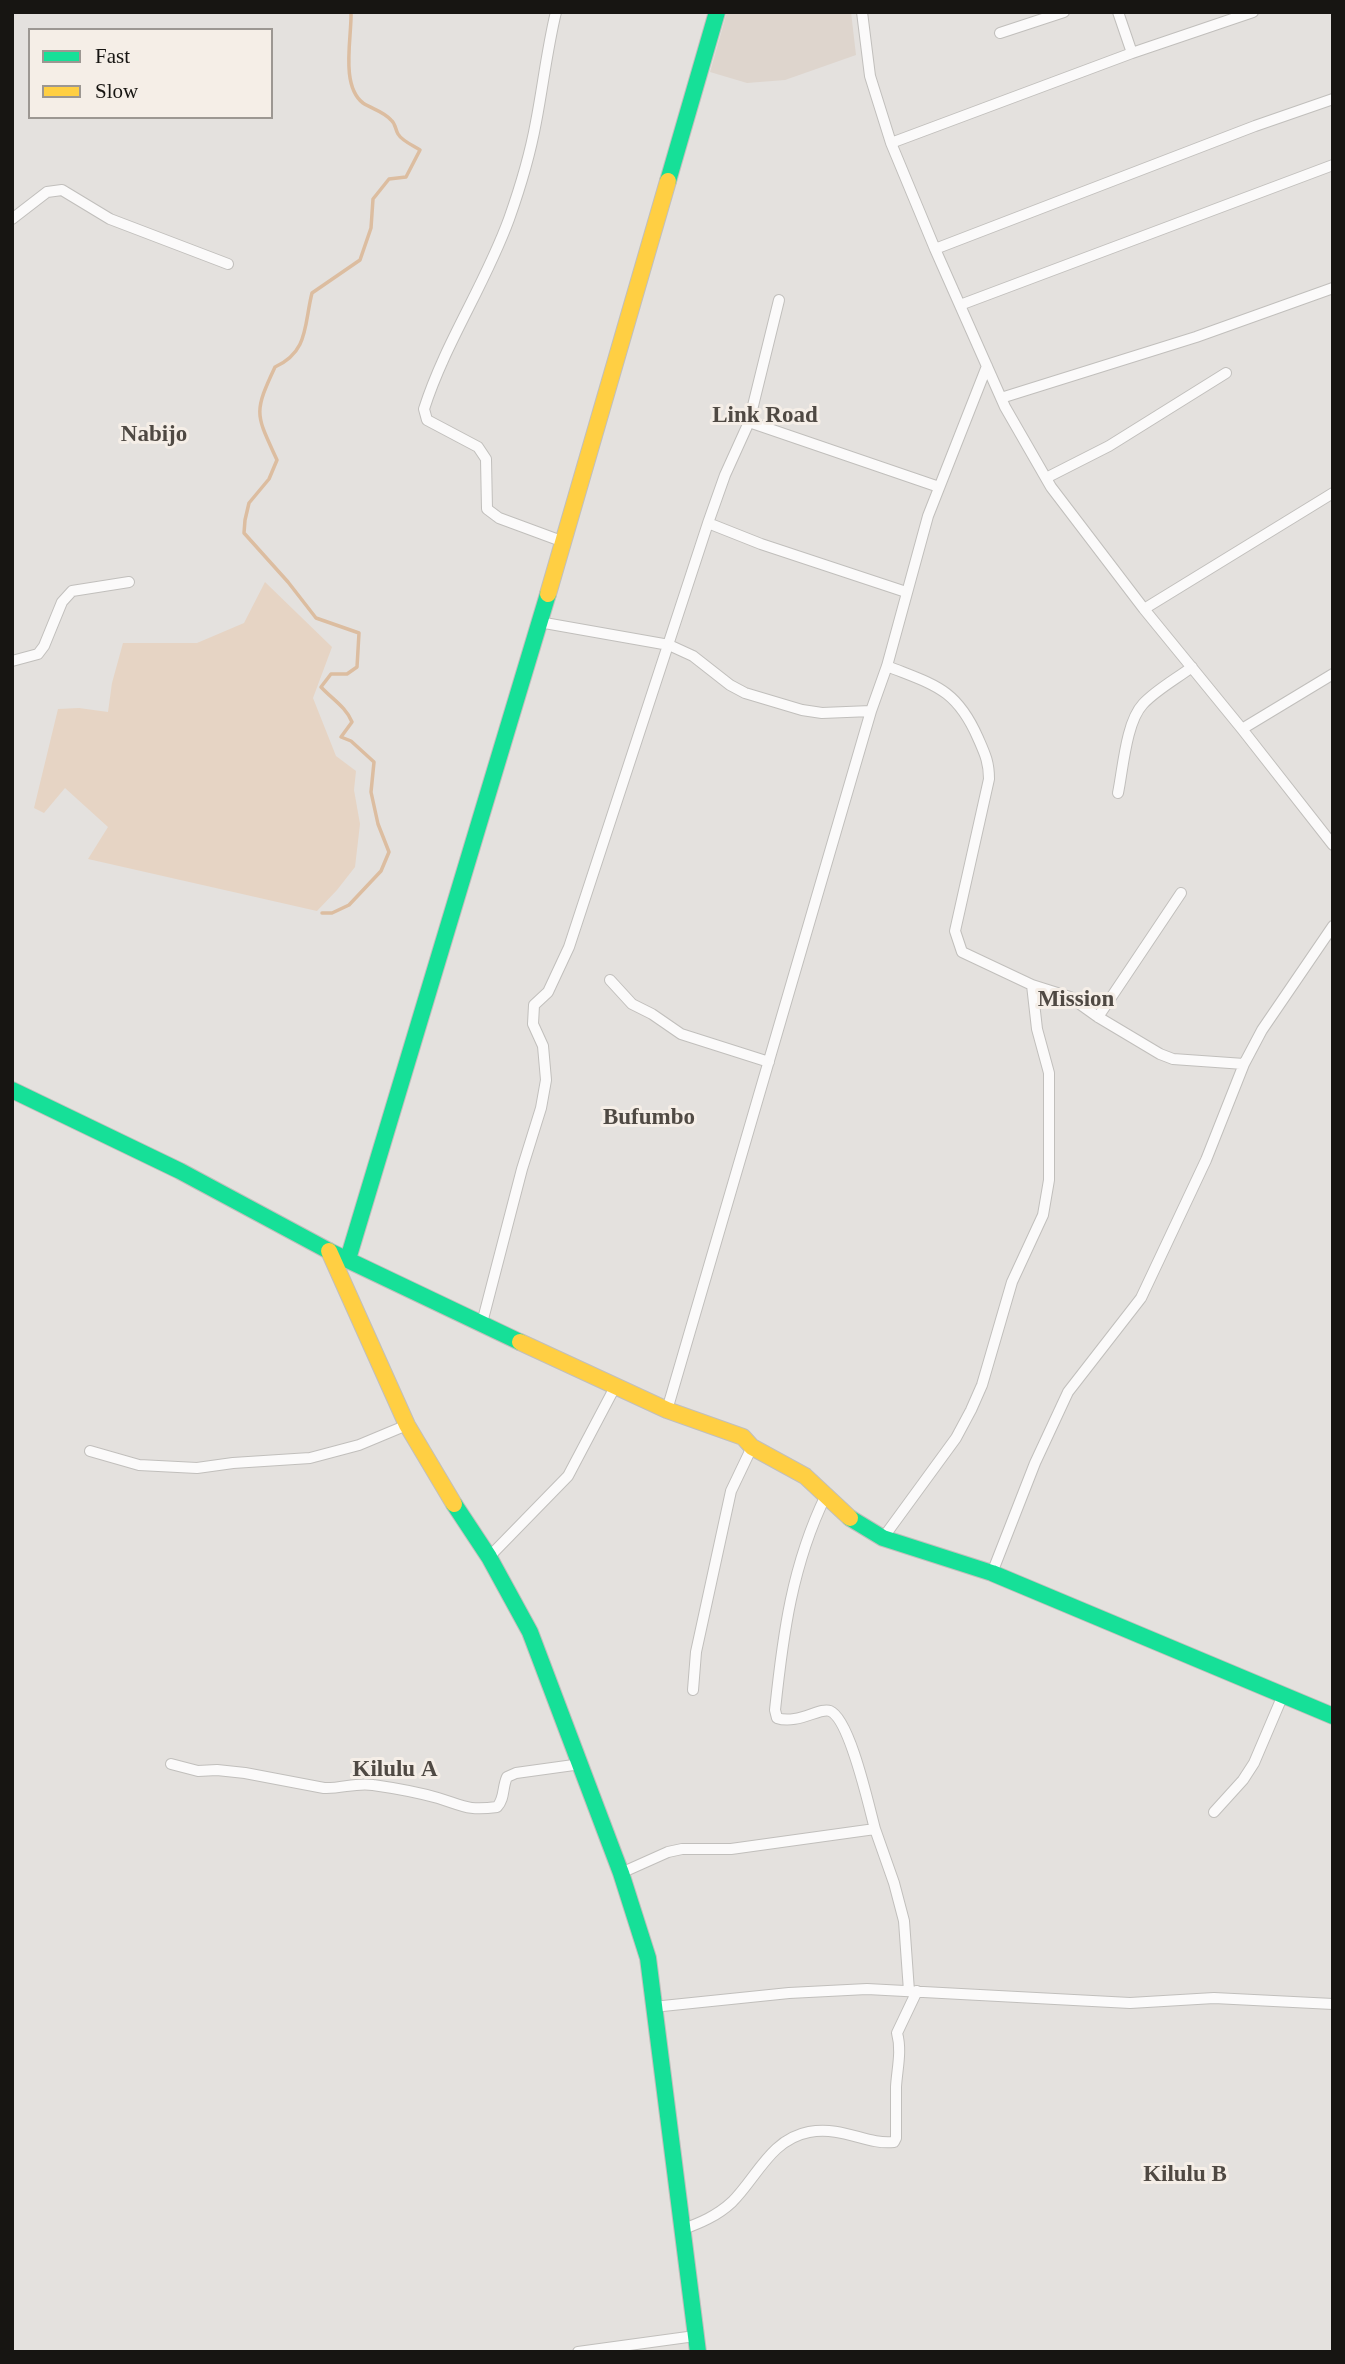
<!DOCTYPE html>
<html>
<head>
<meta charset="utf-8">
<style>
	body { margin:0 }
	#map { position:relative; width:1345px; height:2364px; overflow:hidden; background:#e4e1de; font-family:"Times New Roman",serif }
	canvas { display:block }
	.frame { position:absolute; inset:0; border:14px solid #171512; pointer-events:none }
	.legend { position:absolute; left:28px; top:28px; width:245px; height:91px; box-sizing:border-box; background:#f5eee7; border:2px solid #9c9792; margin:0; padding:9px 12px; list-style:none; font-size:21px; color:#171512 }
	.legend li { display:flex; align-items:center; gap:14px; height:35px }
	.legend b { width:35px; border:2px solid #9c9792 }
</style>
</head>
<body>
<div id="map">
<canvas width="1345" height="2364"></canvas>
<div class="frame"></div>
<ul class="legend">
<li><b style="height:9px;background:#16e098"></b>Fast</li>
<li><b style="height:9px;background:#ffcf43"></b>Slow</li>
</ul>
</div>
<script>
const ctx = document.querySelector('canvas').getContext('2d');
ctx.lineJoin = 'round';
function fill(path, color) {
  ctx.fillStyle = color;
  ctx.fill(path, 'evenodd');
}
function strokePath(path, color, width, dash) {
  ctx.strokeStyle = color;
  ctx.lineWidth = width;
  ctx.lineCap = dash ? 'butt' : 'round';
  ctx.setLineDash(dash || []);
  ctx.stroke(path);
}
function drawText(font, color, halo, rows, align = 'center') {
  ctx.font = font + ' "Times New Roman",serif';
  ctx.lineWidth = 6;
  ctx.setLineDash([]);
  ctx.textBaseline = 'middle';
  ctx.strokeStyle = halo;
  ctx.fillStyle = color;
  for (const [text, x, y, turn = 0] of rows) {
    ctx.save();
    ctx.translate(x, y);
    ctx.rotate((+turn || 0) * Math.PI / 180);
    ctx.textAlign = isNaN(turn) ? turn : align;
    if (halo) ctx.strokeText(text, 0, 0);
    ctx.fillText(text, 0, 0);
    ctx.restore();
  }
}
fill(new Path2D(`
	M 727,12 L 851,12 L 856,55 L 785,80 L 747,83 L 710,72 Z`), '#ded5cd');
fill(new Path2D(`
	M 265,582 L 332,647 L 313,698 L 336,756 L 356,771 L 354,790 L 360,824 L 355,867 L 337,890 L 317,911 L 88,859 L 108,827 L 65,788 L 44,813 L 34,808 L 58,709 L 79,708 L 108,712 L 112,683 L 123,643 L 197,643 L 244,623 Z`), '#e6d4c4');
strokePath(new Path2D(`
	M 322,913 L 332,913 L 349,905 L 381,871 L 389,852 L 378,824 L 371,792 L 374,762 L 351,741 L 341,737 L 352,722 C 346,707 332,699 321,687 L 331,674 L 347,674 L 357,667 L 359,633 L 316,618 L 288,582 L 244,533 L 245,520 L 249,503 L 269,479 L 277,460 C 256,414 253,414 275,367 C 309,352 304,324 312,293 L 360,260 L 371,228 L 373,199 L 389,179 L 406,177 L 420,150 C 414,146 402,141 398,134 C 395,129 396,124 391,120 C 383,111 372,109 363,103 C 340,85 352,37 351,12`), '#dcbda0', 3.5);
const street = new Path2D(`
	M 556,12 C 547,49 543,86 536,122 C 530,155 520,188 509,219 C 485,285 445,343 424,409 L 427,420 L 478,447 L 486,459 L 487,509 L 499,518 L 564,542
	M 862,12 L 870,76 L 891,143 L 935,249 L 1005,407 L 1051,487 L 1144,609 L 1242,729 L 1333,845
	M 1118,12 L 1132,53
	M 1000,33 L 1064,12
	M 891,143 L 1132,53 L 1253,12
	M 12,219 L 47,192 L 62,190 L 110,219 L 228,264
	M 935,249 L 1255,126 L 1333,99
	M 779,300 L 749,422 L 939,487
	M 960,305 L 1333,165
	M 1001,398 L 1196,337 L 1333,288
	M 749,422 L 725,475 L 708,523 L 761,544 L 906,592
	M 1046,478 L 1109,446 L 1226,373
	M 1144,609 L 1333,493
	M 539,622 L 669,645 L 693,656 L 730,685 L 745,693 L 802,710 L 822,713 L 871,711
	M 12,661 L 38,654 L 44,646 L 62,602 L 72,591 L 129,582
	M 887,666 C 934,685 956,688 978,738 C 985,754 989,762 989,779 L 955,931 L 962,952 L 1032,985 L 1070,997 L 1098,1017 L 1160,1054 L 1173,1059 L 1244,1064
	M 1242,729 L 1333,674
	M 1118,793 C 1123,769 1126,722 1143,704 C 1156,690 1176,679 1192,667
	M 610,980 L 632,1004 L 652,1014 L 681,1034 L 769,1062
	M 1098,1017 L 1181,893
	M 482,1323 L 522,1169 L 541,1108 L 546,1080 L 543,1046 L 533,1024 L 534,1005 L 548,992 L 569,947 L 708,523
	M 667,1410 L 871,711 L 887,666 L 928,516 L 987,366
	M 90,1451 L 139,1465 L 197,1468 L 233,1463 L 310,1458 L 359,1445 L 407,1425
	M 826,1495 C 792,1565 783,1634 775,1710 L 777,1718 C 797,1725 820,1707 830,1711 C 850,1719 869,1807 875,1829
	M 883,1538 L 956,1438 L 971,1410 L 982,1385 L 1012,1282 L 1043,1215 L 1049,1180 L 1049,1073 L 1037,1029 L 1032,985
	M 489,1557 L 568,1476 L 615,1387
	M 992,1573 L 1035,1463 L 1068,1392 L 1141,1298 L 1206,1160 L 1244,1064 L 1262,1030 L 1333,926
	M 693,1690 L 696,1652 L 731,1491 L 752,1447
	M 171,1764 L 198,1771 L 217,1770 L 245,1773 L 324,1788 C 341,1789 356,1782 373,1785 C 394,1788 417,1792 438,1798 C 464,1806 468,1811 497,1807 C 505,1798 502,1788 507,1777 L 516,1773 L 581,1764
	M 1214,1812 L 1243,1780 L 1254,1763 L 1283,1695
	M 621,1873 L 668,1852 L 682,1849 L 731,1849 L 875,1829 L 894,1883 L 904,1921 L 909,1991
	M 653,2007 L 789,1993 L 867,1989 L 1130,2003 L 1214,1998 L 1333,2004
	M 681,2230 C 700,2223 717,2216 732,2202 C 757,2177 771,2139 809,2132 C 844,2126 866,2145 894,2142 L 896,2138 C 896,2121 896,2104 896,2087 C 897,2069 902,2051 897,2033 L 917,1991
	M 578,2352 L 695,2336`);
const fast = new Path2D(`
	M 668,181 L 717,12
	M 12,1090 L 180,1171 L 329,1251 L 520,1342
	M 348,1259 L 548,594
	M 454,1504 L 489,1557 L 530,1632 L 621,1873 L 648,1958 L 698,2352
	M 850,1518 L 883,1538 L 992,1573 L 1333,1716`);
const slow = new Path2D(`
	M 548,594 L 668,181
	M 329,1251 L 407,1425 L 454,1504
	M 520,1342 L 667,1410 L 743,1437 L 752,1447 L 805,1476 L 850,1518`);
strokePath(street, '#c1bfbc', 12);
strokePath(fast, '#c1bfbc', 18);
strokePath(slow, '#c1bfbc', 18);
strokePath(street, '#fbfafa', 10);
strokePath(fast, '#16e098', 16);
strokePath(slow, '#ffcf43', 16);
drawText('bold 23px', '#4f4943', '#f5eee7', [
	["Link Road",765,416],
	["Nabijo",154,435],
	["Mission",1076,1000],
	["Bufumbo",649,1118],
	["Kilulu A",395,1770],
	["Kilulu B",1185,2175]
]);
</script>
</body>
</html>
